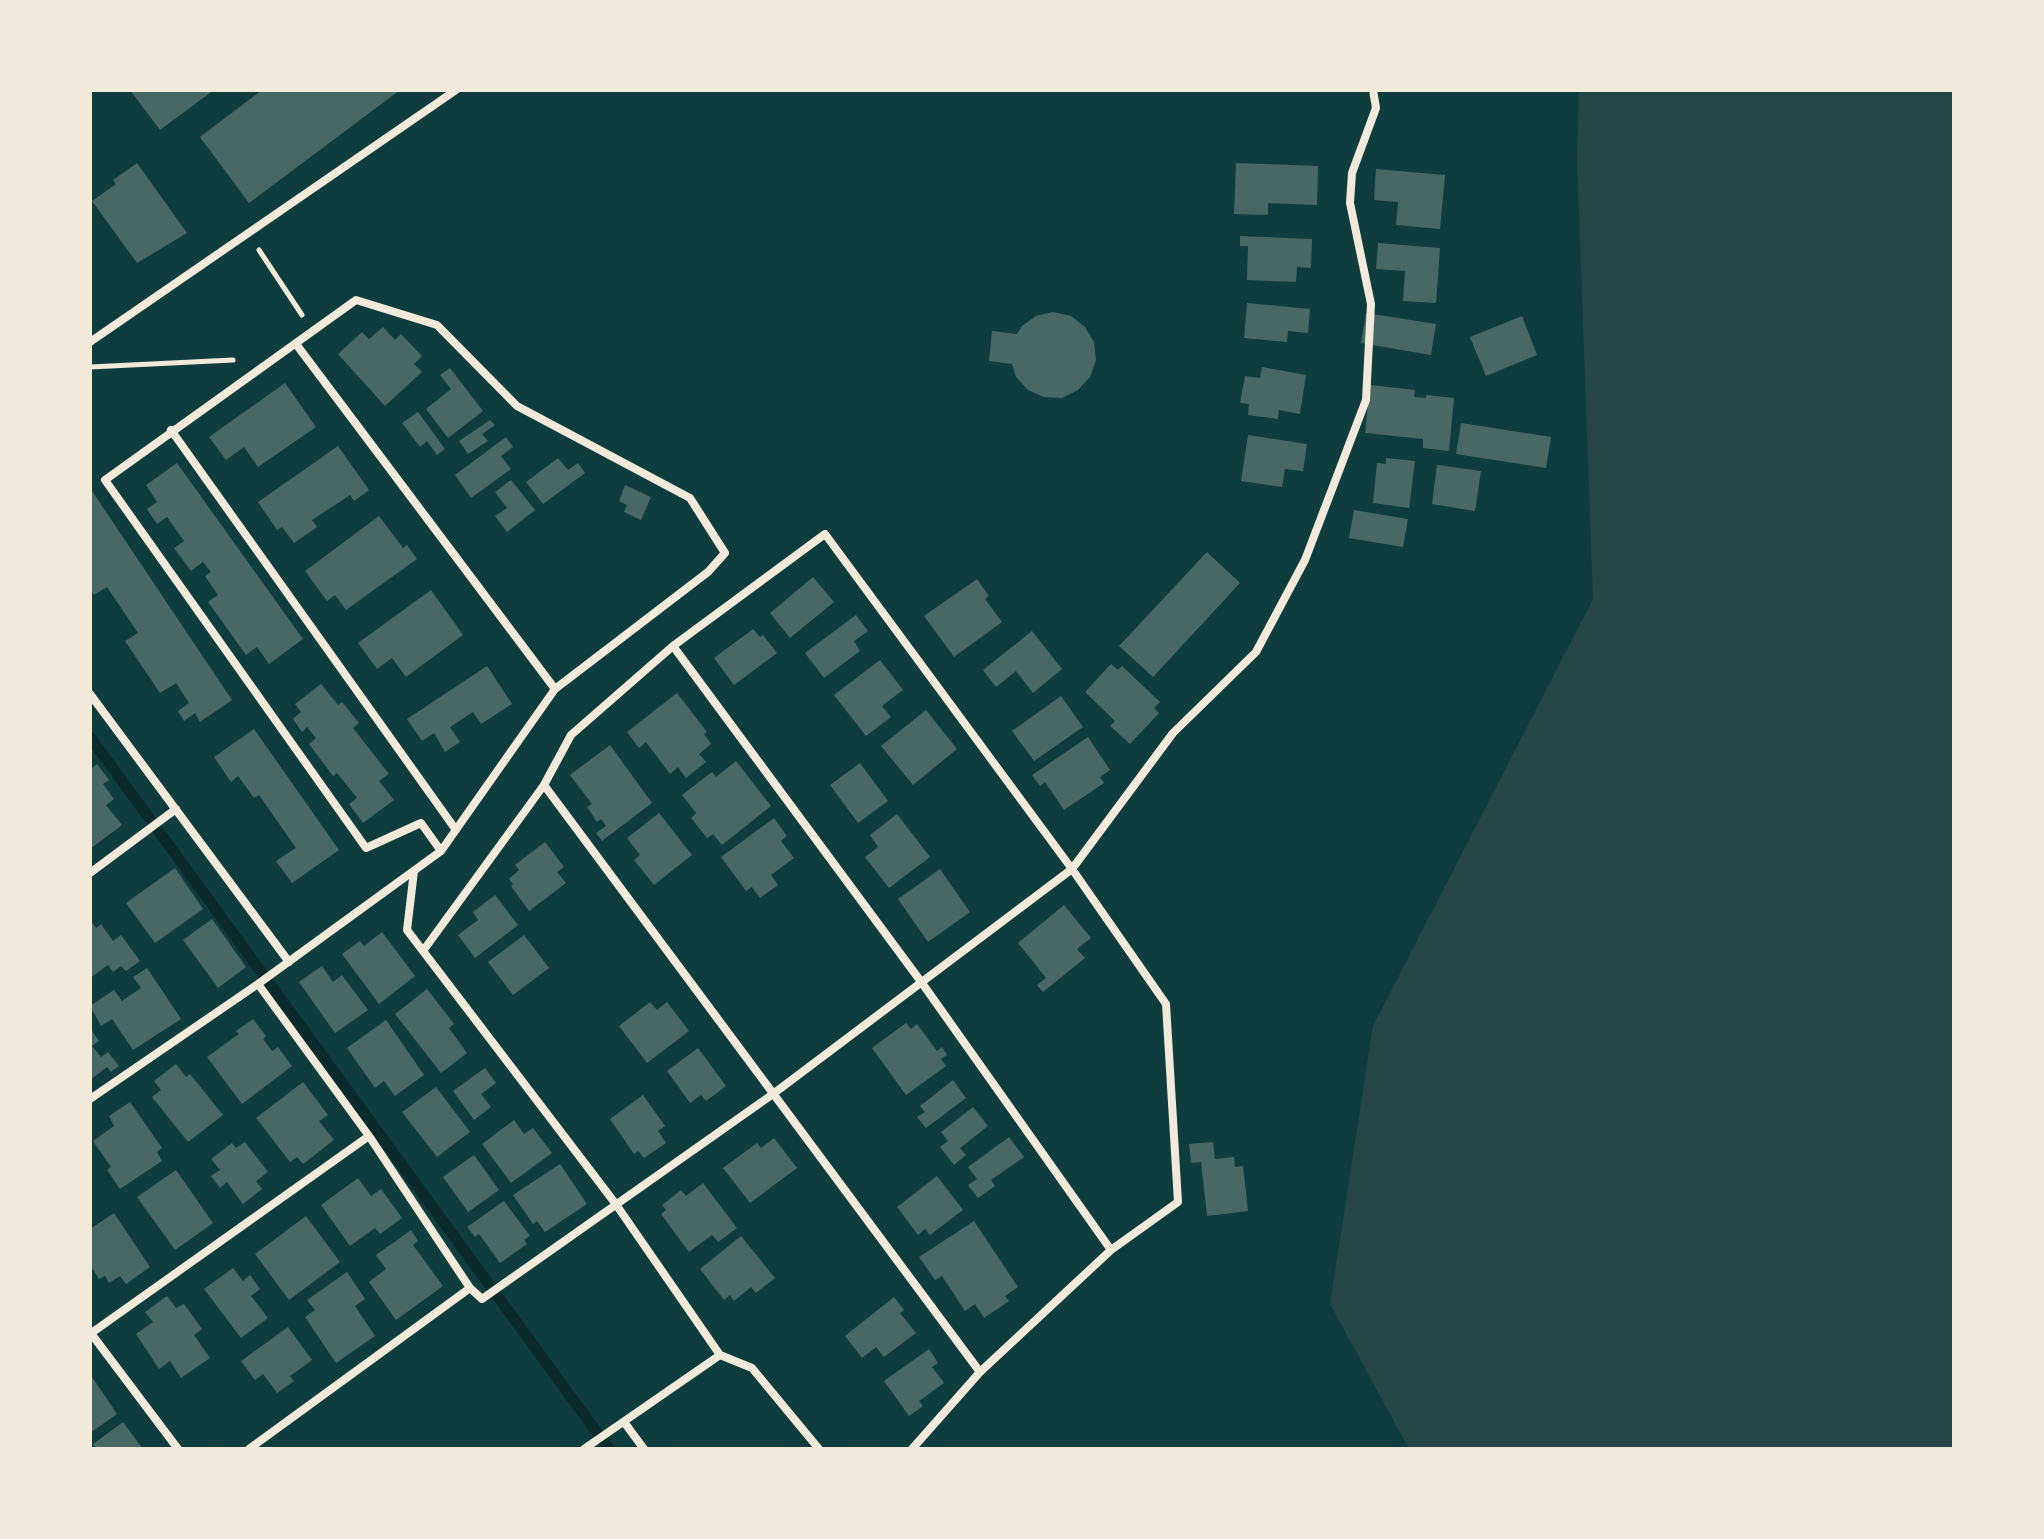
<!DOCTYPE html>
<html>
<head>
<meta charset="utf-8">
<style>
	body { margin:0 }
	#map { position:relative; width:2044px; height:1539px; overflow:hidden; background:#0f3d3e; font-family:"Libre Baskerville",serif }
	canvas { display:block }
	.frame { position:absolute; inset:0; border:92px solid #f1e9da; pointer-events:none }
</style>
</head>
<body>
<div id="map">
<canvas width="2044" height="1539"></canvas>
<div class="frame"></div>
</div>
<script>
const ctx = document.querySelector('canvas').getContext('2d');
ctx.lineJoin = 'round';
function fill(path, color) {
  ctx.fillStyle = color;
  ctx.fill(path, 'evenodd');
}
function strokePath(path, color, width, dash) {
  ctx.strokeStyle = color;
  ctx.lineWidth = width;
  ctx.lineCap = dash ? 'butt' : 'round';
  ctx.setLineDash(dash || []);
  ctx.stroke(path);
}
fill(new Path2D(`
	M 1579,90 L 1954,90 L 1954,1449 L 1409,1449 L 1330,1304 L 1373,1026 L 1593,599 L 1577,159 Z`), '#244646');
strokePath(new Path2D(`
	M 90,737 L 609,1449`), '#0a2a2b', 11);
fill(new Path2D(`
	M 130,90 L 214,90 L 160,130 Z
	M 262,90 L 400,90 L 249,203 L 200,137 Z
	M 137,163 L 187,233 L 137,263 L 92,201 L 116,184 L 113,180 Z
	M 1236,163 L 1318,166 L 1317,205 L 1268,203 L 1268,215 L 1234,214 Z
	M 1376,169 L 1445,175 L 1440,229 L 1396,225 L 1398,202 L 1374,200 Z
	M 1240,236 L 1312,239 L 1311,268 L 1297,267 L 1296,282 L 1247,280 L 1248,246 L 1240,246 Z
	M 1378,243 L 1440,248 L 1436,303 L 1403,301 L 1405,271 L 1376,269 Z
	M 1247,303 L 1310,309 L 1308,333 L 1288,331 L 1287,342 L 1244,338 Z
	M 1053,312 L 1071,316 L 1085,327 L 1094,342 L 1096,360 L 1090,377 L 1078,390 L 1062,398 L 1044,397 L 1028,390 L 1016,377 L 1012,364 L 989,361 L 992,331 L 1017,334 L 1022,326 L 1036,316 Z
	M 1366,313 L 1436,324 L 1431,355 L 1361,343 Z
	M 1522,316 L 1537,355 L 1486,376 L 1470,337 Z
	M 383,327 L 395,340 L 401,334 L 422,356 L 414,364 L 422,372 L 385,406 L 338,354 L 362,332 L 369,339 Z
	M 1262,367 L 1306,375 L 1300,414 L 1279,410 L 1278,419 L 1248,415 L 1249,404 L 1240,403 L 1245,376 L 1260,378 Z
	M 450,368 L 483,411 L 448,438 L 426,409 L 451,389 L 440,375 Z
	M 285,383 L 316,427 L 258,467 L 244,447 L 226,460 L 209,437 Z
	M 1370,385 L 1415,390 L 1414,397 L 1426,398 L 1426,395 L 1454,398 L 1449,451 L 1423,448 L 1423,439 L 1365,433 Z
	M 418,412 L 445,449 L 437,455 L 427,441 L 420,447 L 402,423 Z
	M 490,420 L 495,425 L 482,434 L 488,441 L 468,454 L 459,441 Z
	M 1461,423 L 1551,437 L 1546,468 L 1456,454 Z
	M 1248,435 L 1307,444 L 1303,471 L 1285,469 L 1282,487 L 1241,481 Z
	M 506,437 L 513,447 L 501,456 L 511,469 L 471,498 L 455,475 Z
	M 338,446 L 369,490 L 354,501 L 350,495 L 312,520 L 317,527 L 294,543 L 282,527 L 277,530 L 258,502 Z
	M 558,458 L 568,470 L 578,463 L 585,473 L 543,504 L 526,482 Z
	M 1386,458 L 1415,461 L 1409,508 L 1373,503 L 1377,463 L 1386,464 Z
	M 177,463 L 303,639 L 269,664 L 257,647 L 246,655 L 208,602 L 218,595 L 205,576 L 211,572 L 203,562 L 191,571 L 174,548 L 184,541 L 167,517 L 157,524 L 147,509 L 157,502 L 146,485 Z
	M 1437,465 L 1481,471 L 1475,511 L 1432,504 Z
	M 511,480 L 535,510 L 507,532 L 495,516 L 507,508 L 495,492 Z
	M 625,485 L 651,497 L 641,520 L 624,512 L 627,505 L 619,501 Z
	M 92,491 L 232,700 L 200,722 L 195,713 L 184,721 L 178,711 L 189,703 L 176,683 L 160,693 L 125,641 L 138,633 L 107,587 L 94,595 L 90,589 L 90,492 Z
	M 1354,510 L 1408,519 L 1403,547 L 1349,538 Z
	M 379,516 L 403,548 L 407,545 L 417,559 L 346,610 L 335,595 L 327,601 L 305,571 Z
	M 1207,552 L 1240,583 L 1153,677 L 1119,646 Z
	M 813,577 L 834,602 L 790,638 L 770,613 Z
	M 977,579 L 989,596 L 985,599 L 1002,622 L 954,657 L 924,616 Z
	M 431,590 L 463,635 L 406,677 L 392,658 L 377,669 L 358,643 Z
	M 856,615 L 868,631 L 854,641 L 860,651 L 824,678 L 805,653 Z
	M 753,629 L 760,637 L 763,635 L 777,653 L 734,685 L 714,658 Z
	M 1032,631 L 1062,669 L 1033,693 L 1016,671 L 996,687 L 983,670 Z
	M 880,660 L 903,690 L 882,706 L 891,717 L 866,736 L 834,695 Z
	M 1111,664 L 1118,670 L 1122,666 L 1160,702 L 1154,708 L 1159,713 L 1130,744 L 1110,726 L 1115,721 L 1085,692 Z
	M 487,666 L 512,704 L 481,724 L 473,712 L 450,727 L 460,742 L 445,752 L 434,733 L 422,741 L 407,719 Z
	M 321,684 L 338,705 L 342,702 L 359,723 L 353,728 L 389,774 L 379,781 L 394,800 L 363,823 L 349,804 L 357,798 L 337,773 L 333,776 L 309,744 L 316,738 L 307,727 L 302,732 L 293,719 L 301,712 L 295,704 Z
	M 677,693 L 707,732 L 704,734 L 711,744 L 699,754 L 706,762 L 686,778 L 678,767 L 670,774 L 646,742 L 639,748 L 627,732 Z
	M 1061,696 L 1083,727 L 1034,761 L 1012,731 Z
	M 926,710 L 957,749 L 913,785 L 881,746 Z
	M 254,729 L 339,850 L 292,883 L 276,861 L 296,848 L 259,795 L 254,798 L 238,776 L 231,782 L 214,757 Z
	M 1088,737 L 1110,770 L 1100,777 L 1104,783 L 1064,810 L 1045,782 L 1040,786 L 1032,775 Z
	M 610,745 L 652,803 L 602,841 L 596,833 L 606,826 L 601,819 L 597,822 L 587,807 L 592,804 L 570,775 Z
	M 736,761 L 771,806 L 722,845 L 713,834 L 707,838 L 691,818 L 696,813 L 682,795 L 712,772 L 716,777 Z
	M 860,763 L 888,801 L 858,823 L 830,785 Z
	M 97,764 L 109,780 L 103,784 L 114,799 L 106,805 L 122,825 L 90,849 L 90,770 Z
	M 659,813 L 692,855 L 654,885 L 634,860 L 640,855 L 627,838 Z
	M 897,814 L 930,857 L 889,888 L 865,857 L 878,847 L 870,835 Z
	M 774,818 L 787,836 L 781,841 L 794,858 L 771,875 L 778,885 L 760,898 L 752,887 L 746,891 L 721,857 Z
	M 545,842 L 564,867 L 557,872 L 566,883 L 529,911 L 511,886 L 513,884 L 509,879 L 519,870 L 515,865 Z
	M 175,868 L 203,909 L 155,943 L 126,903 Z
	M 940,869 L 970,912 L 928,942 L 898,899 Z
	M 495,895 L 518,925 L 475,958 L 458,935 L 478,920 L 473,912 Z
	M 1064,905 L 1091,938 L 1077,949 L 1085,958 L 1043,992 L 1037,985 L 1046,978 L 1018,943 Z
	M 212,919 L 246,967 L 218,988 L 183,940 Z
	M 90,920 L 96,928 L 101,924 L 113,941 L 121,935 L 140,961 L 126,971 L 121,966 L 113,972 L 108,965 L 90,978 Z
	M 382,932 L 415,976 L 379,1004 L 342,954 L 360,941 L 364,946 Z
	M 524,935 L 549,968 L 513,995 L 488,962 Z
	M 322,966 L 333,982 L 342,975 L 368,1010 L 335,1033 L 299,982 Z
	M 147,968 L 181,1019 L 133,1050 L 112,1019 L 101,1026 L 90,1006 L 114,990 L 122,1001 L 141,988 L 133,977 Z
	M 427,989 L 454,1024 L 449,1028 L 467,1053 L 441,1073 L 395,1014 Z
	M 650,1002 L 657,1010 L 667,1002 L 689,1031 L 647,1063 L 619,1026 Z
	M 253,1019 L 266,1036 L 263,1039 L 272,1051 L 278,1047 L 292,1066 L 242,1104 L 207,1057 L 239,1034 L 236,1031 Z
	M 386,1020 L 424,1075 L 395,1096 L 384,1081 L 375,1088 L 347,1048 Z
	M 906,1023 L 911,1029 L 917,1024 L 937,1051 L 942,1047 L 947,1055 L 941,1059 L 946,1066 L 906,1095 L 872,1048 Z
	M 90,1028 L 99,1041 L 92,1046 L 101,1057 L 108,1052 L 119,1066 L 111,1072 L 107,1067 L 90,1080 Z
	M 698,1048 L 726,1086 L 706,1101 L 701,1095 L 690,1103 L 667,1071 Z
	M 176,1064 L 186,1077 L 190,1074 L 223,1115 L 188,1142 L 152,1097 L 161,1090 L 154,1081 Z
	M 485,1068 L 496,1083 L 481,1094 L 491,1107 L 474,1120 L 453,1091 Z
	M 953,1080 L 966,1098 L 926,1128 L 917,1117 L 925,1112 L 920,1106 Z
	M 303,1082 L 328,1115 L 319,1121 L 334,1140 L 303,1164 L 297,1157 L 290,1162 L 256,1118 Z
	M 436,1087 L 470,1132 L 437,1157 L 402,1112 Z
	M 643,1095 L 665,1126 L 658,1131 L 666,1143 L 644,1158 L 638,1151 L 634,1154 L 610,1119 Z
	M 130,1102 L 162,1148 L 157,1152 L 162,1161 L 120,1189 L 107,1170 L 111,1167 L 93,1141 L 114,1126 L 109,1116 Z
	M 973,1107 L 988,1126 L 960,1148 L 966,1155 L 954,1165 L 940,1147 L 948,1141 L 941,1132 Z
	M 514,1120 L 524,1134 L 533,1128 L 552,1153 L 511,1183 L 482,1144 Z
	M 1009,1137 L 1024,1157 L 991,1180 L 995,1186 L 978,1198 L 968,1185 L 977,1179 L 968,1167 Z
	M 774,1138 L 797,1168 L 750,1203 L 723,1168 L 757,1143 L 761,1148 Z
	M 245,1142 L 268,1172 L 256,1181 L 262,1189 L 243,1204 L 227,1182 L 220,1188 L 211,1176 L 220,1170 L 211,1159 L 232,1143 L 236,1148 Z
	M 1213,1142 L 1215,1159 L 1234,1157 L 1235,1167 L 1243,1166 L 1248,1211 L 1207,1216 L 1201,1162 L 1191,1163 L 1189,1144 Z
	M 474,1155 L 499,1190 L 468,1212 L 443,1177 Z
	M 560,1164 L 587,1204 L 545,1232 L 537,1221 L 533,1224 L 513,1195 Z
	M 176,1170 L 213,1223 L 175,1250 L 137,1197 Z
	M 937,1176 L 963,1210 L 930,1235 L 925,1229 L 918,1235 L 897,1207 Z
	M 358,1178 L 371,1196 L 381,1189 L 402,1218 L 380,1234 L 375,1228 L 350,1246 L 321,1205 Z
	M 703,1183 L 737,1228 L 718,1242 L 712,1235 L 689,1252 L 661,1214 L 666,1210 L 662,1205 L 681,1190 L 686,1196 Z
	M 504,1201 L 530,1236 L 524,1240 L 527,1244 L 500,1263 L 479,1234 L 475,1237 L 467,1227 Z
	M 114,1213 L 150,1267 L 126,1284 L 120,1276 L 109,1283 L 105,1276 L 99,1279 L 90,1265 L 90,1229 Z
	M 306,1216 L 340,1262 L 289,1300 L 255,1254 Z
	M 974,1221 L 1018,1287 L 1005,1296 L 1009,1301 L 984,1318 L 975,1304 L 965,1311 L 942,1276 L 935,1280 L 919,1257 Z
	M 411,1230 L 418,1241 L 413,1245 L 443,1286 L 396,1320 L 369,1282 L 386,1269 L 376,1255 Z
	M 741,1236 L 775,1278 L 756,1293 L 751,1287 L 734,1301 L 730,1295 L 724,1300 L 700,1269 Z
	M 233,1268 L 243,1281 L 250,1275 L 260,1289 L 251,1296 L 268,1318 L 241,1338 L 204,1289 Z
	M 347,1272 L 365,1299 L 355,1306 L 375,1336 L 336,1363 L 305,1317 L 315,1310 L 307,1300 Z
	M 167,1296 L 176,1308 L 184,1304 L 202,1329 L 194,1335 L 210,1358 L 181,1378 L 170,1361 L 159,1369 L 136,1334 L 153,1322 L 145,1312 Z
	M 894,1297 L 904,1310 L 900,1313 L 916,1333 L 884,1357 L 876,1347 L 862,1358 L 845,1336 Z
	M 288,1327 L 312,1360 L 290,1376 L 294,1381 L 277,1393 L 263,1374 L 255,1380 L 241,1361 Z
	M 929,1349 L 938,1363 L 932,1367 L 944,1383 L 919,1401 L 923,1406 L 909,1416 L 884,1381 Z
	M 90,1374 L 117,1414 L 90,1433 Z
	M 123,1422 L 143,1449 L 96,1449 L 93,1444 Z`), '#486865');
strokePath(new Path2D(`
	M 259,250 L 302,315
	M 90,367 L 233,360`), '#f1e9da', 5);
strokePath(new Path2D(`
	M 90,342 L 456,90
	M 296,344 L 555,689
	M 171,430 L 456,830
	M 673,646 L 922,983 L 1111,1250
	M 90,694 L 289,962
	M 544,785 L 980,1372
	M 414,871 L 407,930 L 615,1203 L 720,1355 L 752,1368 L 819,1449
	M 90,873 L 176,809
	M 423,951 L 544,785 L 571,735 L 673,646 L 825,534 L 1072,869 L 1166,1004 L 1178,1202 L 1111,1250 L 980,1372 L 912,1449
	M 258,984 L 369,1136
	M 90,1099 L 258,984 L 441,851 L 555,689 L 708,572 L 725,553 L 690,498 L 517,406 L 437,325 L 356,300 L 105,480 L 366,848 L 421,823 L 441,851
	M 90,1332 L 178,1449
	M 90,1334 L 369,1136 L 470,1288 L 482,1299 L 773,1094 L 1072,869 L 1173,733 L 1256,652 L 1305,560 L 1366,400 L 1371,304 L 1350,203 L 1352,173 L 1376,108 L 1373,90
	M 624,1422 L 644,1449
	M 249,1449 L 470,1288
	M 584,1449 L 720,1355`), '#f1e9da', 8);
</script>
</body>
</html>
